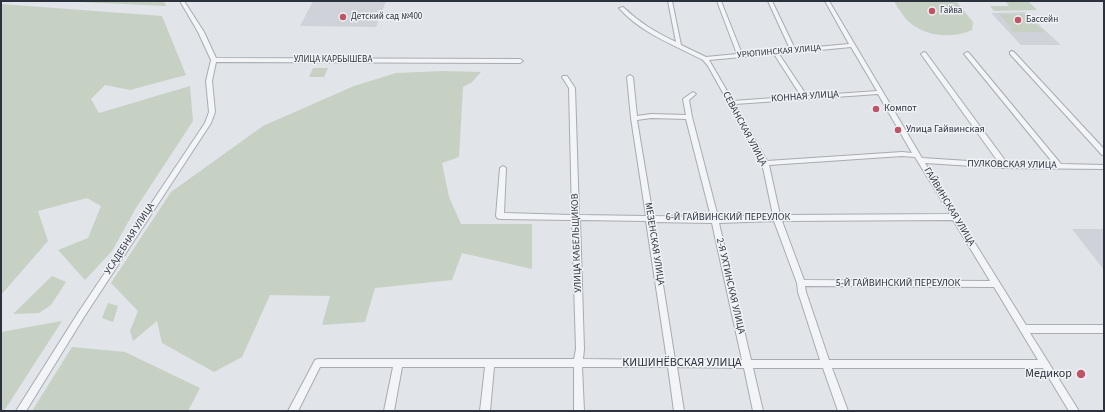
<!DOCTYPE html>
<html>
<head>
<meta charset="utf-8">
<style>
	body { margin:0 }
	#map { position:relative; width:1105px; height:412px; overflow:hidden; background:#e1e4e8; font-family:"Source Sans 3",sans-serif }
	canvas { display:block }
	.frame { position:absolute; inset:0; border:2px solid #2b323e; pointer-events:none }
</style>
</head>
<body>
<div id="map">
<canvas width="1105" height="412"></canvas>
<div class="frame"></div>
</div>
<script>
const ctx = document.querySelector('canvas').getContext('2d');
ctx.lineJoin = 'round';
function fill(path, color) {
  ctx.fillStyle = color;
  ctx.fill(path, 'evenodd');
}
function strokePath(path, color, width, dash) {
  ctx.strokeStyle = color;
  ctx.lineWidth = width;
  ctx.lineCap = dash ? 'butt' : 'round';
  ctx.setLineDash(dash || []);
  ctx.stroke(path);
}
function drawText(font, color, halo, rows, align = 'center') {
  ctx.font = font + ' "Source Sans 3",sans-serif';
  ctx.lineWidth = 3;
  ctx.setLineDash([]);
  ctx.textBaseline = 'middle';
  ctx.strokeStyle = halo;
  ctx.fillStyle = color;
  for (const [text, x, y, turn = 0] of rows) {
    ctx.save();
    ctx.translate(x, y);
    ctx.rotate((+turn || 0) * Math.PI / 180);
    ctx.textAlign = isNaN(turn) ? turn : align;
    if (halo) ctx.strokeText(text, 0, 0);
    ctx.fillText(text, 0, 0);
    ctx.restore();
  }
}
fill(new Path2D(`
	M 313,1 L 386,1 L 376,27 L 300,26 Z
	M 1025,12 L 1061,45 L 1021,45 L 991,13 Z
	M 1072,229 L 1104,229 L 1104,270 Z`), '#cfd3d9');
fill(new Path2D(`
	M 57,1 L 164,1 L 166,6 Z
	M 894,1 L 956,1 L 973,22 L 972,30 C 952,39 925,37 908,21 C 903,16 898,8 894,1 Z
	M 1005,1 L 1028,1 L 1037,10 L 994,11 L 990,6 L 1009,6 Z
	M 1,4 L 162,16 L 186,75 L 130,90 L 105,85 L 91,99 L 99,113 L 190,86 L 193,121 L 136,208 L 112,251 L 85,280 L 58,250 L 88,238 L 101,206 L 87,198 L 38,211 L 48,241 L 1,295 Z
	M 999,14 L 1024,14 L 1045,32 L 1013,32 L 1009,27 L 1011,27 Z
	M 313,68 L 328,68 L 324,77 L 309,77 Z
	M 444,71 L 481,72 L 472,82 L 463,87 L 459,157 L 442,163 L 449,197 L 461,224 L 532,224 L 532,269 L 462,253 L 452,280 L 375,288 L 365,322 L 322,325 L 330,296 L 270,295 L 242,357 L 214,372 L 162,343 L 157,321 L 133,341 L 130,331 L 138,311 L 111,283 L 171,192 L 263,126 L 354,86 L 396,73 Z
	M 52,276 L 66,282 L 51,305 L 39,313 L 13,314 Z
	M 108,303 L 118,306 L 113,322 L 102,318 Z
	M 62,321 L 4,411 L 1,411 L 1,332 Z
	M 72,347 L 125,352 L 200,388 L 188,411 L 32,411 Z`), '#c6d1c3');
const minor = new Path2D(`
	M 180,1 L 184,1 L 204,32 L 216,58 L 520,59 L 523,61 L 520,63 L 216,62 L 212,81 L 215,112 L 211,123 L 84,317 L 26,411 L 16,411 L 78,313 L 205,123 L 209,112 L 206,81 L 211,60 L 198,32 Z
	M 668,1 L 672,1 L 681,45 L 706,57 L 737,54 L 717,1 L 721,1 L 742,54 L 790,49 L 768,1 L 772,1 L 795,49 L 849,44 L 825,1 L 829,1 L 922,158 L 999,163 L 921,54 L 924,52 L 926,53 L 1007,163 L 1054,164 L 965,55 L 964,54 L 967,52 L 969,53 L 1061,164 L 1104,165 L 1104,169 L 1005,168 L 925,163 L 1026,325 L 1104,325 L 1104,333 L 1030,333 L 1079,411 L 1069,411 L 1043,368 L 832,368 L 848,411 L 838,411 L 823,368 L 753,368 L 763,411 L 753,411 L 744,368 L 677,367 L 684,411 L 674,411 L 668,367 L 582,367 L 584,411 L 574,411 L 574,367 L 494,367 L 490,411 L 480,411 L 485,367 L 402,367 L 394,411 L 384,411 L 393,367 L 320,367 L 298,411 L 288,411 L 315,360 L 318,359 L 574,359 L 576,349 L 572,220 L 500,219 L 497,218 L 496,216 L 500,168 L 503,166 L 506,168 L 504,213 L 572,215 L 569,88 L 562,77 L 563,76 L 567,76 L 575,88 L 579,215 L 646,216 L 631,118 L 627,77 L 630,75 L 633,77 L 637,116 L 651,114 L 686,115 L 683,99 L 693,92 L 696,94 L 689,100 L 692,117 L 718,217 L 773,215 L 762,163 L 729,105 L 727,103 L 728,102 L 708,66 L 703,60 C 674,45 641,33 619,8 L 623,7 C 640,23 655,32 676,42 ZM 851,47 L 877,91 L 807,96 L 779,54 ZM 774,54 L 801,96 L 733,101 L 709,60 ZM 878,94 L 912,153 L 902,152 L 767,161 L 735,104 ZM 651,118 L 686,119 L 711,217 L 653,216 L 637,120 ZM 902,156 L 915,157 L 950,214 L 780,215 L 769,165 ZM 580,220 L 646,221 L 667,360 L 583,359 L 584,349 ZM 953,220 L 990,281 L 804,280 L 782,221 ZM 774,221 L 797,283 L 798,292 L 820,360 L 751,360 L 719,223 ZM 653,222 L 712,223 L 742,360 L 675,360 ZM 805,286 L 994,287 L 1038,360 L 829,360 L 806,292 Z
	M 1012,51 L 1014,52 L 1104,149 L 1104,155 L 1102,155 L 1010,54 L 1010,52 Z`);
strokePath(minor, '#a7abb2', 2);
fill(minor, '#f3f4f7');
for (const [x, y, r, color] of [
	[932,11,4,"#bf5464"],
	[343,17,4,"#bf5464"],
	[1018,20,4,"#bf5464"],
	[876,109,4,"#bf5464"],
	[898,130,4,"#bf5464"],
	[1081,374,5,"#bf5464"]
]) {
  const dot = new Path2D();
  dot.arc(x, y, r, 0, 2 * Math.PI);
  ctx.fillStyle = color;
  ctx.fill(dot);
  strokePath(dot, '#f0f2f6', 1.5);
}
drawText('9px', '#2b323e', '#f0f2f6', [
	["Гайва",940,11],
	["Детский сад №400",351,17],
	["Бассейн",1026,20]
], 'left');
drawText('9px', '#2b323e', '#f0f2f6', [
	["УРЮПИНСКАЯ УЛИЦА",779,52,-5],
	["УЛИЦА КАРБЫШЕВА",333,60]
]);
drawText('10px', '#2b323e', '#f0f2f6', [
	["КОННАЯ УЛИЦА",805,97,-4],
	["СЕВАНСКАЯ УЛИЦА",744,129,62],
	["ПУЛКОВСКАЯ УЛИЦА",1012,165,1],
	["ГАЙВИНСКАЯ УЛИЦА",949,207,59],
	["6-Й ГАЙВИНСКИЙ ПЕРЕУЛОК",728,218],
	["УСАДЕБНАЯ УЛИЦА",130,239,-57],
	["УЛИЦА КАБЕЛЬЩИКОВ",577,243,-92],
	["МЕЗЕНСКАЯ УЛИЦА",654,244,81],
	["5-Й ГАЙВИНСКИЙ ПЕРЕУЛОК",898,284],
	["2-Я УХТИНСКАЯ УЛИЦА",730,286,77]
]);
drawText('10px', '#2b323e', '#f0f2f6', [
	["Компот",884,109],
	["Улица Гайвинская",906,130]
], 'left');
drawText('12px', '#2b323e', '#f0f2f6', [
	["КИШИНЁВСКАЯ УЛИЦА",682,363]
]);
drawText('12px', '#2b323e', '#f0f2f6', [
	["Медикор",1072,374]
], 'right');
</script>
</body>
</html>
